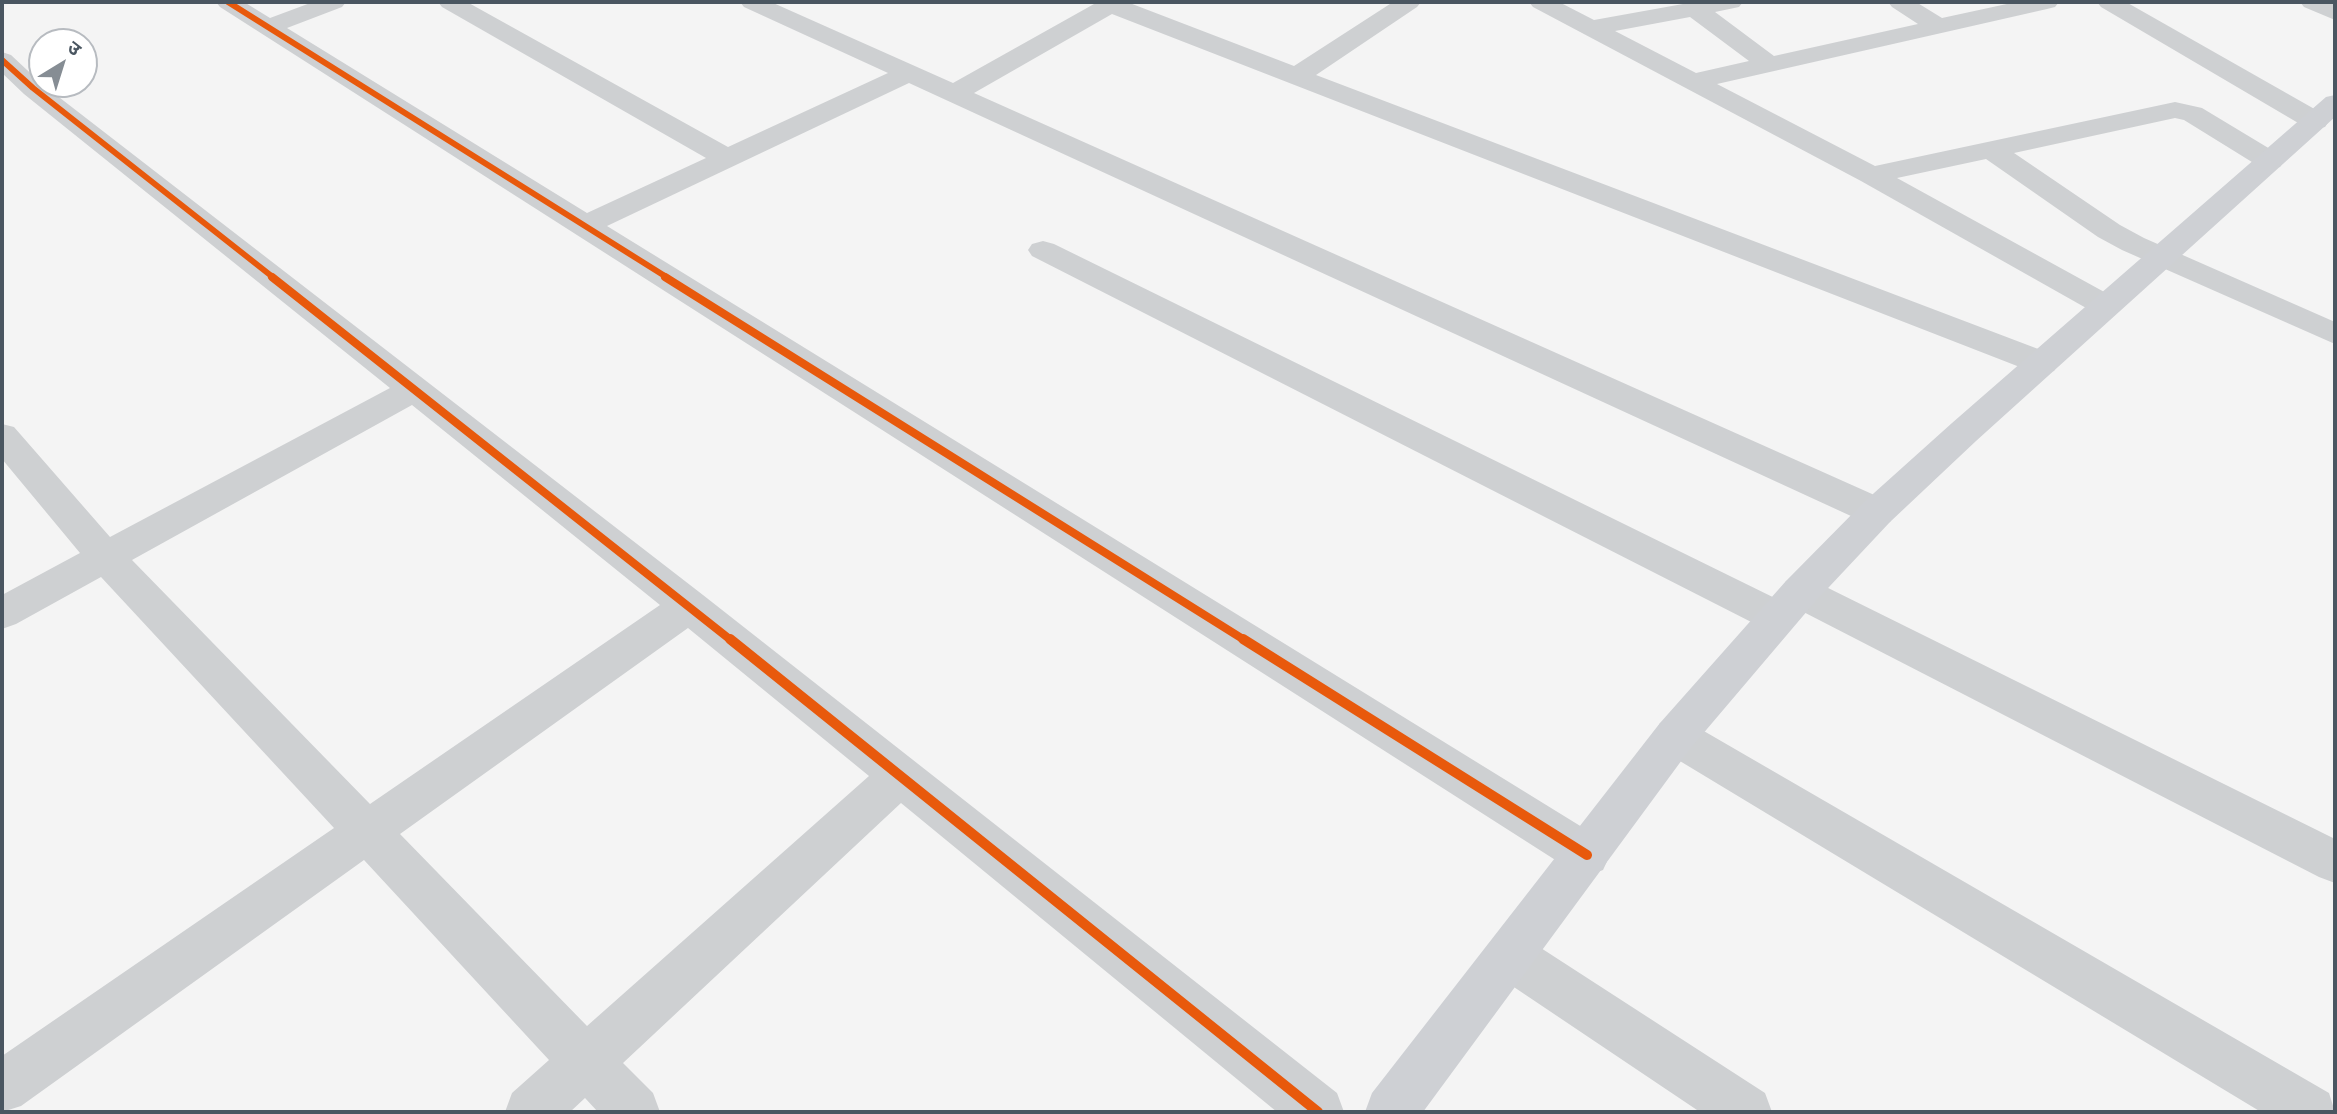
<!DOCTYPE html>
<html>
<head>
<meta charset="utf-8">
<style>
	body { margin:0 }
	#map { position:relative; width:2337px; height:1114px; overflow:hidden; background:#f4f4f4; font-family:"PT Sans Narrow","Noto Sans Devanagari",sans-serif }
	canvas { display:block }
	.frame { position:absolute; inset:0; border:4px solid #4a5661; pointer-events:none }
	.north { position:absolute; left:28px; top:28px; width:70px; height:70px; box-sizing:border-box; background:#fff; border:2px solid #b7bbc0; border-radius:50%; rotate:38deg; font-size:19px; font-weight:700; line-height:28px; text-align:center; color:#4a5661 }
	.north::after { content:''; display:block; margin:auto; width:24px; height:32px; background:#868d94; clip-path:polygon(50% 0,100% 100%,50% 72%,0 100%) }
</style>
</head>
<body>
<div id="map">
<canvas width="2337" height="1114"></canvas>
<div class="frame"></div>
<div class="north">उ</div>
</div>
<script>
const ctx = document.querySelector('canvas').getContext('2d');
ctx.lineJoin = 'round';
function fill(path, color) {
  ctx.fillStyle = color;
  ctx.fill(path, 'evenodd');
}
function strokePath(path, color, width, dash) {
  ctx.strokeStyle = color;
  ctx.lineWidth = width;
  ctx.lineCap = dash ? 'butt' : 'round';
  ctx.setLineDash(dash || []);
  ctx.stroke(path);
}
fill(new Path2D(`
	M 216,2 L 244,2 L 270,18 L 313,2 L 346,2 L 342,7 L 287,28 L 587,213 L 706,158 L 442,7 L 438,2 L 467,2 L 728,147 L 888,73 L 744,7 L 740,2 L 771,2 L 953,83 L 1094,4 L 1092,2 L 1127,2 L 1294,66 L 1393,2 L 1421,2 L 1417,7 L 1316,75 L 2054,355 L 2059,363 L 2054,371 L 2042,374 L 2030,371 L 1112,14 L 974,93 L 1890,502 L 1896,512 L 1890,522 L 1877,526 L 1864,522 L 909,83 L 607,226 L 1603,840 L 1610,855 L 1603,870 L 1587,876 L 1571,870 L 220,7 Z
	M 1529,2 L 1559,2 L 1594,20 L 1694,2 L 1743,2 L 1739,7 L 1715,12 L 1774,56 L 1918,24 L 1892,7 L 1888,2 L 1916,2 L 1942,18 L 2016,2 L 2059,2 L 2055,7 L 2047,9 L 1717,84 L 1875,166 L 2175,102 L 2202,108 L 2280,155 L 2284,161 L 2280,167 L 2270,169 L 2260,167 L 2184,120 L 2175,118 L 2014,153 L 2120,225 L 2144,238 L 2335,322 L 2335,344 L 2122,250 L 2098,237 L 1986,159 L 1897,178 L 2117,299 L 2122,306 L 2117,313 L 2106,316 L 2095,313 L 1861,181 L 1533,7 ZM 1690,17 L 1749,61 L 1696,73 L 1615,31 Z
	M 2097,2 L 2126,2 L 2325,115 L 2329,121 L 2325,127 L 2315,129 L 2305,127 L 2101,7 Z
	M 2300,2 L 2335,4 L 2335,20 L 2304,7 Z
	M 2,52 L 11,55 L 42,84 L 703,595 L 1337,1093 L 1344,1112 L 1277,1112 L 901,803 L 623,1063 L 653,1093 L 660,1112 L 598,1112 L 585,1098 L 570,1112 L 505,1112 L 512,1093 L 549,1060 L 364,860 L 21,1106 L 2,1112 L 2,1056 L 334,828 L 101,577 L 16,624 L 2,629 L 2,595 L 80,553 L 2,459 L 2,424 L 14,427 L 110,537 L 390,388 L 24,94 L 2,73 ZM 412,405 L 660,605 L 370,804 L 132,560 ZM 688,628 L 869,776 L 587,1026 L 400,834 Z
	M 1043,241 L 1054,244 L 1791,606 L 1797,617 L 1791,628 L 1777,633 L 1763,628 L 1032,256 L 1028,250 L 1032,244 Z
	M 1800,577 L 1814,581 L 2335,839 L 2335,883 L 2319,877 L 1786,603 L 1780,592 L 1786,581 Z
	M 1675,718 L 1690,723 L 2329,1093 L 2335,1112 L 2261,1112 L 1660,749 L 1653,736 L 1660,723 Z
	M 1510,932 L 1527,939 L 1765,1093 L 1772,1112 L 1700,1112 L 1493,973 L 1485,956 L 1493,939 Z`), '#ced0d2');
fill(new Path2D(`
	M 2335,95 L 2335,117 L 1976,441 L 1890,522 L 1814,603 L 1690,749 L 1423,1112 L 1365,1112 L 1372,1093 L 1660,723 L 1786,581 L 1864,502 L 1952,423 L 2326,97 Z`), '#ced0d4');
strokePath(new Path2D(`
	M 228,2 L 668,278
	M 2,60 L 33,88 L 274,278`), '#e8590c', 6);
strokePath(new Path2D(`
	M 272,277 L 732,641
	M 665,277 L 1246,641`), '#e8590c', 8);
strokePath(new Path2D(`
	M 730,639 L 1318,1112
	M 1243,639 L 1587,855`), '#e8590c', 10);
</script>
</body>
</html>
